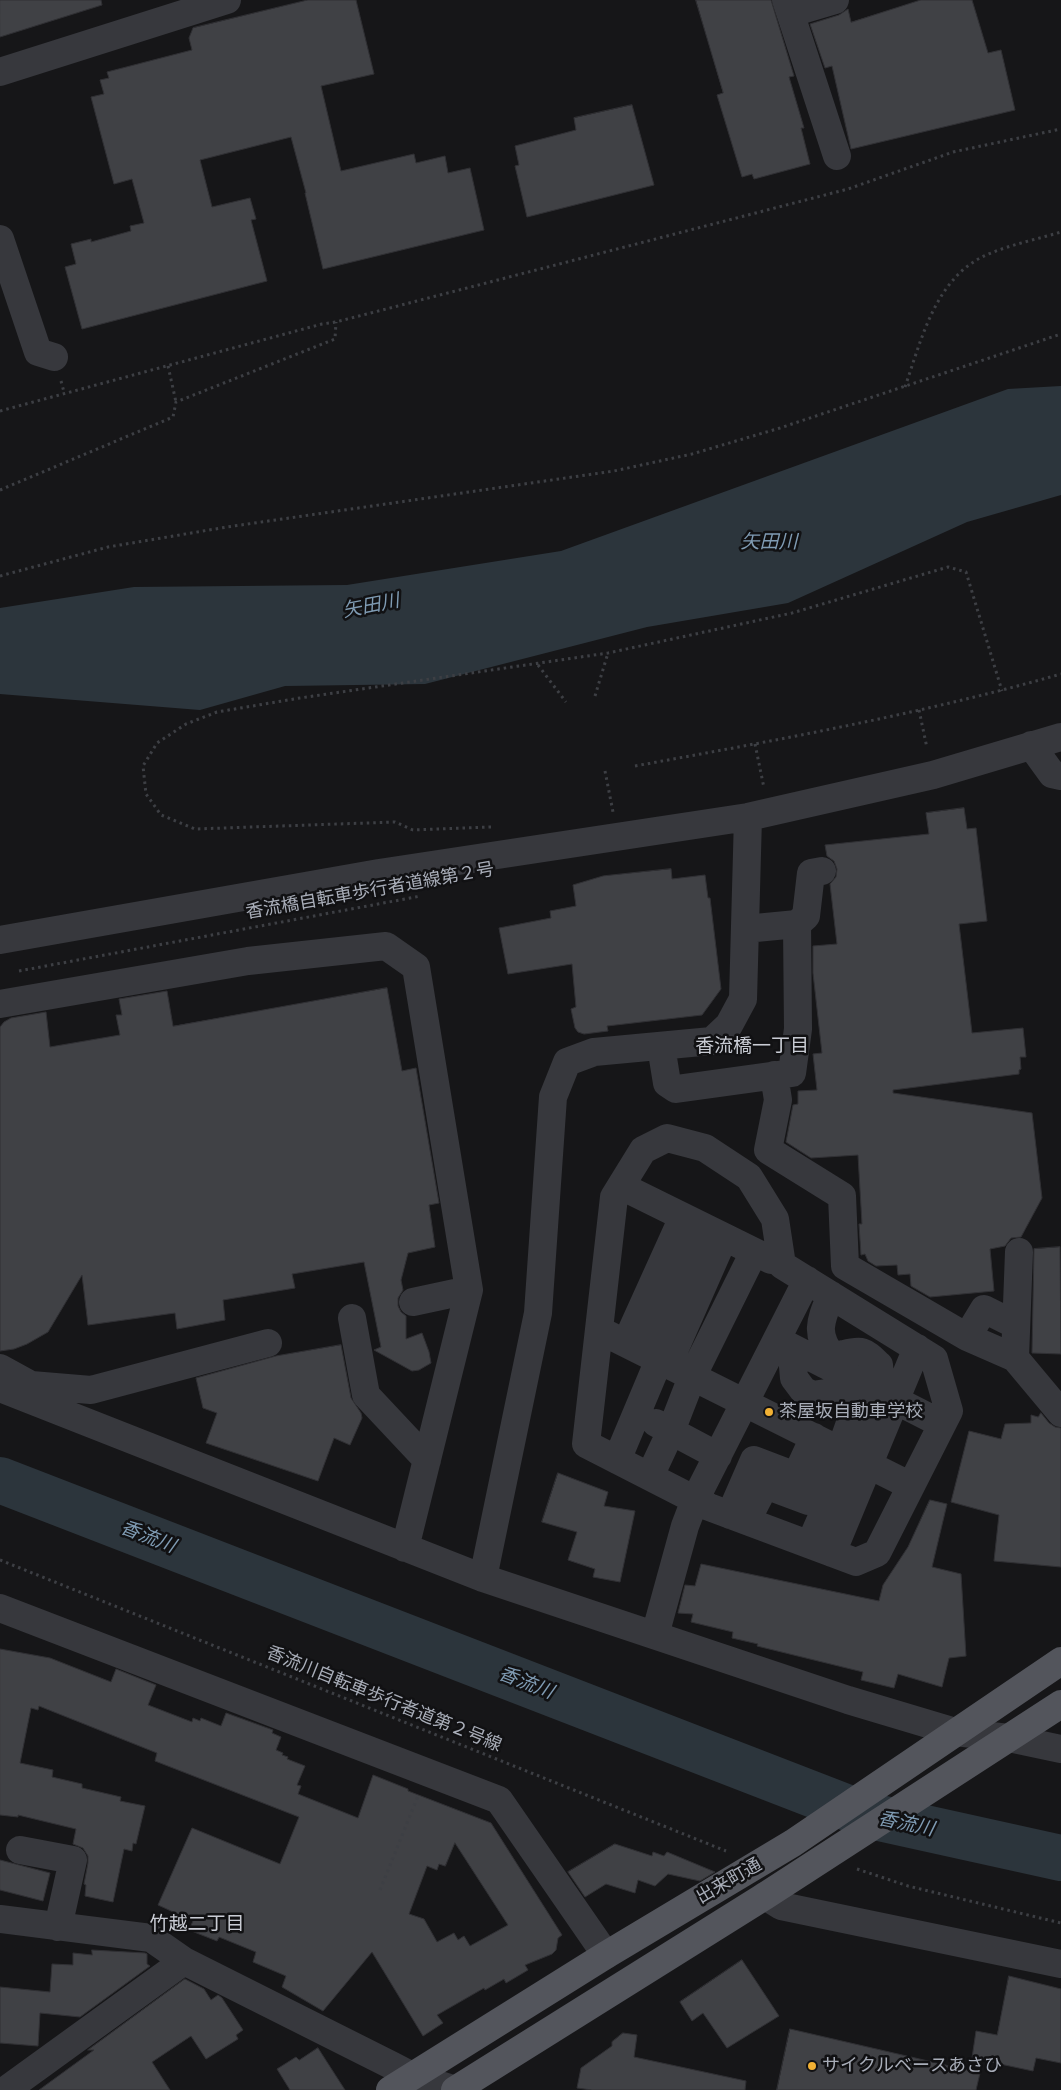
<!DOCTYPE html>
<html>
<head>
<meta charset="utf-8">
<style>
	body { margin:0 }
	canvas { display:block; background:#161618 }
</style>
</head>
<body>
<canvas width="1061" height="2090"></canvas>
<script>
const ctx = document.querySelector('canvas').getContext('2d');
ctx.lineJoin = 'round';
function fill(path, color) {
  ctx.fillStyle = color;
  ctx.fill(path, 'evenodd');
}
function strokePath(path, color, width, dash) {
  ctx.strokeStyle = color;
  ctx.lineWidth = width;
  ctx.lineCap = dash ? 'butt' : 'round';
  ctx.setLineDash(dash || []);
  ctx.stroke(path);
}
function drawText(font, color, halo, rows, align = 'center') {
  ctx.font = font + ' Quicksand,"Noto Sans JP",sans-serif';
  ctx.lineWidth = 5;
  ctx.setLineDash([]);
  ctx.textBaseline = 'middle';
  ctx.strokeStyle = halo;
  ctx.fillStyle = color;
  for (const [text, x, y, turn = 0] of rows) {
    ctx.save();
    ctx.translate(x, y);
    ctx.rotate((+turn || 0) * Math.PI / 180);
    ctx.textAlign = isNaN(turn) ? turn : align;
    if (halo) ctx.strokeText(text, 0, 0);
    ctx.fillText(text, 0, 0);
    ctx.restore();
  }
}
fill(new Path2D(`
	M 1061,386 L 1061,495 L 967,522 L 788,603 L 647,627 L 425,684 L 285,686 L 200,710 L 0,694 L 0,608 L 134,587 L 347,585 L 561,551 L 1008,389 Z`), '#2c353c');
strokePath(new Path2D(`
	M 0,1480 L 866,1815 L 1061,1858`), '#2c353c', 46);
const building = new Path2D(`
	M 0,0 L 101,0 L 102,5 L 0,37 Z
	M 308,0 L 356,0 L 374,74 L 321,86 L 341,171 L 414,154 L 416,163 L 445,156 L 448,173 L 470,168 L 484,230 L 323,269 L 305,193 L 306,193 L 291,137 L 200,160 L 212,207 L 250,198 L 256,219 L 251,220 L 267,281 L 82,329 L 65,267 L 76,264 L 71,244 L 91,239 L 91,242 L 131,231 L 130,226 L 144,223 L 132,179 L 114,184 L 91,97 L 104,94 L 100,80 L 109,78 L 107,72 L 192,50 L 189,38 L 193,28 Z
	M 696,0 L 771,0 L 794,76 L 789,77 L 804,128 L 801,128 L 810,164 L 754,179 L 752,174 L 742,177 L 717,95 L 723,93 Z
	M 921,0 L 972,0 L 988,53 L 1001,50 L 1015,110 L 851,149 L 832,66 L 825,68 L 810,24 L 839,15 L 848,9 L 851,22 Z
	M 632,105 L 654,185 L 527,217 L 515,166 L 519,165 L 515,146 L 576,130 L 574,118 Z
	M 964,808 L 967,829 L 976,828 L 987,921 L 959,924 L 972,1033 L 1023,1028 L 1026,1057 L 1020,1057 L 1021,1069 L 1019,1070 L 1019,1074 L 893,1090 L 893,1093 L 1032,1113 L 1042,1198 L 1021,1237 L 1011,1238 L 1005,1246 L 990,1249 L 994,1291 L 930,1297 L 911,1286 L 910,1274 L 898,1275 L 897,1265 L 876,1266 L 868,1261 L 865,1254 L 861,1255 L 859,1224 L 862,1224 L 858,1155 L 811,1158 L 786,1142 L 793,1105 L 798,1104 L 798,1091 L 817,1090 L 813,1054 L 822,1053 L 813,973 L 813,946 L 837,944 L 830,884 L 836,877 L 837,869 L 834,861 L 827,856 L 825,845 L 929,834 L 926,813 Z
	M 671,869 L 672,879 L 705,875 L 708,898 L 710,898 L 721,989 L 702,1015 L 607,1026 L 608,1031 L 584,1034 L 578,1032 L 575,1028 L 571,1009 L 576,1007 L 572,964 L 508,974 L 499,928 L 551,918 L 550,911 L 576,906 L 573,885 L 603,876 Z
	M 387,988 L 402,1071 L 416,1068 L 439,1203 L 429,1205 L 435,1247 L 408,1253 L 401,1280 L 403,1290 L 398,1298 L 398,1306 L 401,1312 L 406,1316 L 406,1339 L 422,1333 L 429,1352 L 431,1363 L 419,1370 L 412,1371 L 374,1350 L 381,1347 L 364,1262 L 292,1274 L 295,1288 L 223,1300 L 225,1320 L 177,1329 L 175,1313 L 88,1325 L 82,1275 L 48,1332 L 27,1344 L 14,1349 L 0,1351 L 0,1027 L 4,1022 L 11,1018 L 46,1012 L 50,1047 L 120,1035 L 116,1015 L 122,1015 L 119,999 L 167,991 L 173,1026 Z
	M 1060,1247 L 1061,1354 L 1032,1353 L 1034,1249 Z
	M 341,1345 L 351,1398 L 361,1413 L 362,1418 L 350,1445 L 334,1438 L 318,1481 L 206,1443 L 217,1413 L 203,1408 L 196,1378 L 276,1356 Z
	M 1041,1413 L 1049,1423 L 1055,1427 L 1061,1428 L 1061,1567 L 994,1561 L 999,1515 L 951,1502 L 969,1431 L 1001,1439 L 1005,1424 L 1031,1423 L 1031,1415 L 1038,1417 Z
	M 558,1473 L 608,1492 L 604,1506 L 635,1511 L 620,1582 L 593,1577 L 595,1569 L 568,1560 L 577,1532 L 542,1522 Z
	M 930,1500 L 947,1504 L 932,1567 L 961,1574 L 966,1656 L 949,1658 L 942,1687 L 898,1674 L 894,1688 L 861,1680 L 863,1672 L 757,1646 L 758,1644 L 732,1638 L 733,1632 L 691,1622 L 693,1614 L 678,1613 L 685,1585 L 695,1586 L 701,1564 L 879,1601 L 883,1585 L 908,1547 Z
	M 0,1649 L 50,1658 L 111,1682 L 116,1669 L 156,1685 L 148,1705 L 192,1722 L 193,1718 L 200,1721 L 201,1718 L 221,1726 L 226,1713 L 273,1730 L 272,1733 L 281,1737 L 276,1750 L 283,1753 L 282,1755 L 288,1757 L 287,1759 L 305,1766 L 297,1785 L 301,1786 L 298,1794 L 358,1818 L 373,1775 L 408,1789 L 408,1791 L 491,1823 L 562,1935 L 558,1938 L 556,1950 L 552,1954 L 525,1965 L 528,1970 L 506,1983 L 504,1979 L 485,1990 L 484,1988 L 437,2015 L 443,2023 L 423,2036 L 372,1952 L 323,2011 L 282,1987 L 286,1976 L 253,1962 L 256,1952 L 219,1937 L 217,1941 L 189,1930 L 193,1921 L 158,1905 L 192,1828 L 280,1864 L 299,1817 L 155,1761 L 157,1753 L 39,1706 L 38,1710 L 31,1708 L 20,1763 L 53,1770 L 52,1777 L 82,1784 L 82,1788 L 121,1797 L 120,1801 L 145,1806 L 136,1844 L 133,1843 L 132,1851 L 124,1849 L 113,1902 L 85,1896 L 86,1885 L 84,1884 L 88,1863 L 88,1856 L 83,1848 L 73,1844 L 76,1829 L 18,1815 L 18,1817 L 0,1815 ZM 455,1843 L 508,1925 L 470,1946 L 464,1936 L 458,1940 L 454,1933 L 437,1942 L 424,1919 L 409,1914 L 427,1866 L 437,1870 L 439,1864 L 445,1866 Z
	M 615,1844 L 652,1856 L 653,1852 L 664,1856 L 667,1852 L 715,1872 L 700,1881 L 668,1874 L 655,1886 L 638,1880 L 635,1893 L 606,1884 L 585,1897 L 568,1872 Z
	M 0,1860 L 50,1873 L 43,1901 L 0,1890 Z
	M 92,1950 L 145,1953 L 147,1954 L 147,1964 L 150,1966 L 80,2017 L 40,2013 L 38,2046 L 0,2043 L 0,1987 L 50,1992 L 52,1964 L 73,1965 L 73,1953 L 92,1955 Z
	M 742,1960 L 779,2016 L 727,2048 L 703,2013 L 692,2021 L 680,2002 Z
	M 1009,1976 L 1061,1989 L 1061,2063 L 1036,2058 L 1033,2071 L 972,2058 L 976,2031 L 997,2035 Z
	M 185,1979 L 204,1989 L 211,2000 L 218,1995 L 222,1998 L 243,2030 L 236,2035 L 238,2039 L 206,2059 L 191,2036 L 152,2062 L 170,2090 L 39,2090 L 94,2050 L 88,2050 Z
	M 790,2029 L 980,2073 L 976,2090 L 777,2090 Z
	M 623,2033 L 637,2035 L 634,2057 L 746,2081 L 745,2090 L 592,2090 L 577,2088 L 581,2068 L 612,2046 L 612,2042 Z
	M 318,2048 L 345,2090 L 290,2090 L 277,2069 L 296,2057 L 299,2060 Z`);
fill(building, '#404145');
strokePath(building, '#303034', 1);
strokePath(new Path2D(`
	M 168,366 L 176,402
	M 61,381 L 64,392
	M 905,387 C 922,338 936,274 991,253 C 1013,244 1038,239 1061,232
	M 0,411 L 322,324 L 336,322 L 848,189 L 953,152 L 1061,129
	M 0,490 L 173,417 L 176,402 L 335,339 L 336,322
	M 0,576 L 108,547 L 227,527 L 614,471 L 692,454 L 780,428 L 1061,334
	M 538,665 L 566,702
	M 595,696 L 608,653
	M 919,710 L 927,748
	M 755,744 L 764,788
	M 635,766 C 778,740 921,714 1061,674
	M 605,771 L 613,812
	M 491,827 L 413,830 L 395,822 L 195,829 L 161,815 L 146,794 L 143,766 L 157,743 L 186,724 L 217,712 L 300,698 L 608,653 L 792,613 L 948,567 L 966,572 L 1002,691
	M 19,971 L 421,896
	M 0,1560 L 726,1851
	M 857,1869 L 908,1886 L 1061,1923
	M 380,1890 L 418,1796`), '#3d3f44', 3, [2.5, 4]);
strokePath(new Path2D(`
	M 786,0 L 837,156
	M 791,13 L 835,0
	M 0,72 L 227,0
	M 0,239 L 38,352 L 54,357
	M 1031,745 L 1052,774 L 1061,776
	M 745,929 L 797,924 L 806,916 L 811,873 L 822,871
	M 0,940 L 379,873 L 748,817 L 933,775 L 1061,737
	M 0,1004 L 248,961 L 386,946 L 416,967 L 469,1290 L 405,1548
	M 661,1046 L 667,1083 L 676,1089 L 792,1073 L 798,1029 L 797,924
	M 774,1075 L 778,1100 L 768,1150 L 842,1196 L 845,1266 L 967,1337
	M 667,1138 L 705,1148 L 749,1177 L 775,1219 L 782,1265 L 934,1359 L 949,1411 L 877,1553 L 856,1562 L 709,1507 L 586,1444 L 614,1197 L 643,1150 Z
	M 621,1186 L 771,1260
	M 1019,1252 L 1015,1358 L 1061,1413
	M 831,1295 C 821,1320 814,1333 832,1356
	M 413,1302 L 469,1290
	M 352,1318 L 366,1395 L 427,1460
	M 599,1330 L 911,1486
	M 777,1340 L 942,1424
	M 626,1343 L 683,1217
	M 800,1352 L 793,1366 L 794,1378 L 803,1390 L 812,1395 L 840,1391 C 857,1409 853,1415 845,1437
	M 645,1353 L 702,1226
	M 1015,1358 L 967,1337 L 984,1309 L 1016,1325
	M 668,1364 L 724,1237
	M 0,1368 L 31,1385 L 91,1390 L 268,1343
	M 0,1388 L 483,1578 L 848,1700 L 955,1732 L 1009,1738 L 1061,1749
	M 656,1423 L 718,1456
	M 617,1460 L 659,1360
	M 650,1476 L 671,1431 L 692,1377 L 754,1252
	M 730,1515 L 754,1460 L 796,1476 L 814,1437
	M 747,1520 L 765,1485 L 808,1501 L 832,1446
	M 810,1544 L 849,1455 L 880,1377 L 879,1365 C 865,1352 864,1349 844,1354 C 835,1356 831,1357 824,1364
	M 832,1553 L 917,1348
	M 483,1578 L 538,1313 L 553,1097 L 567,1062 L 594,1052 L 712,1041 L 729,1025 L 743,999 L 748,817
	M 0,1608 L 499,1800 L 606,1955
	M 655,1635 L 685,1526 L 695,1500 L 807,1280
	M 20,1850 L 73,1860 L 58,1927
	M 765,1896 L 781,1906 L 1061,1964
	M 0,1919 L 151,1938 L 184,1961 L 393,2066 L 412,2076 L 456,2090
	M 6,2090 L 184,1961`), '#37383d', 28);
strokePath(new Path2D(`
	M 390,2090 L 606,1955 L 793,1843 L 1061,1661
	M 455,2090 L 765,1896 L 1061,1704`), '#53555c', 28);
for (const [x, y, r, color] of [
	[769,1412,5,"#f2b134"],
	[812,2066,5,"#f2b134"]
]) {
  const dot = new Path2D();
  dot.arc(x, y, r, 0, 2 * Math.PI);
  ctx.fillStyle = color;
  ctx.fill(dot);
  strokePath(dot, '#111113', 2);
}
drawText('18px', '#a8adb8', '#111113', [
	["香流橋自転車歩行者道線第２号",370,891,-10],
	["香流川自転車歩行者道第２号線",384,1699,22],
	["出来町通",729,1881,-30]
]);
drawText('18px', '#a8adb8', '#111113', [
	["茶屋坂自動車学校",779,1412],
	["サイクルベースあさひ",822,2066]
], 'left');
drawText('italic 19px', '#7f9bb3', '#111113', [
	["矢田川",769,542],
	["矢田川",371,606,-11],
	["香流川",148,1537,21],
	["香流川",526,1683,21],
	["香流川",906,1824,12]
]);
drawText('19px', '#c9ccd4', '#111113', [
	["香流橋一丁目",752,1046],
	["竹越二丁目",197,1924]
]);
</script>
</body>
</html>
